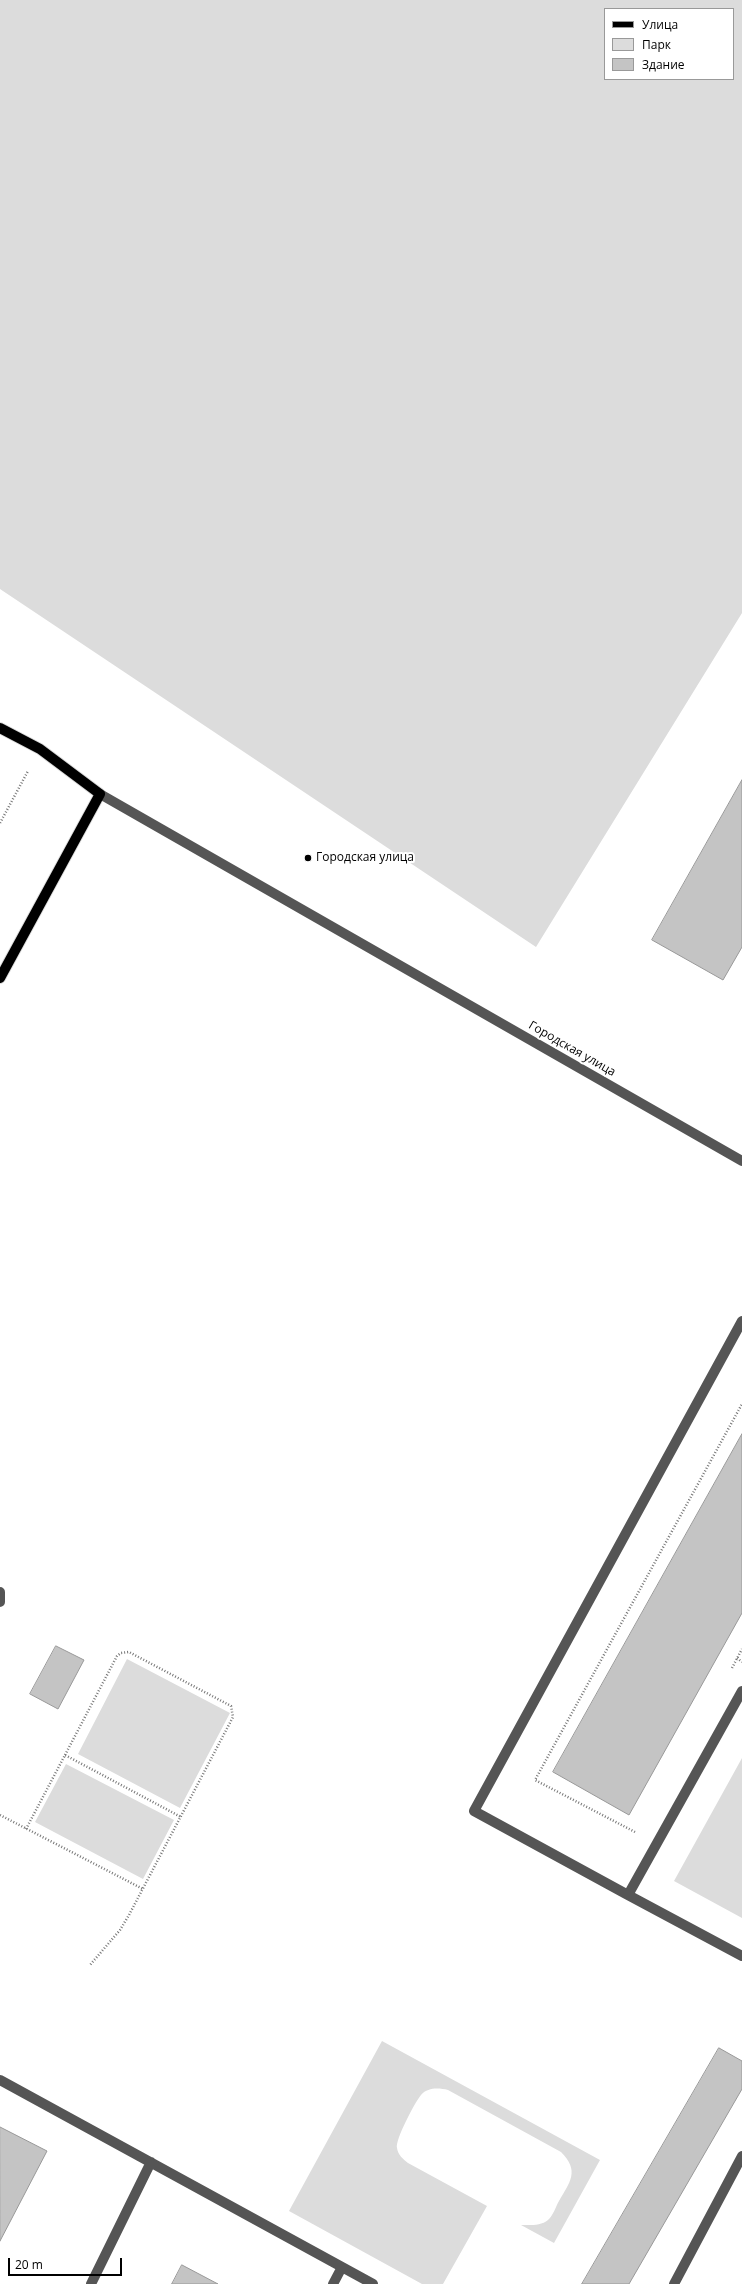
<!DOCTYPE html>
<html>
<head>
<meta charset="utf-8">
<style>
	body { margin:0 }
	#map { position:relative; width:742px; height:2284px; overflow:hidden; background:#fff; font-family:"Open Sans",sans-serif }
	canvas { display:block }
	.legend { position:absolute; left:604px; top:8px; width:130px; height:72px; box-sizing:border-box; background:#fff; border:1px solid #999; margin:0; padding:5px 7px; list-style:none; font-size:12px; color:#000 }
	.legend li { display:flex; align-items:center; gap:8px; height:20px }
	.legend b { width:20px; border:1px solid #999 }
	.scale { position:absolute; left:8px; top:2258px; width:114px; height:18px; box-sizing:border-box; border:2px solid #000; border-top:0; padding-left:5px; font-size:12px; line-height:14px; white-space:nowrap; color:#000; -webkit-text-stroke:3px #fff; paint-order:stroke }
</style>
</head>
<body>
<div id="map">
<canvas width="742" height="2284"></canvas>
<ul class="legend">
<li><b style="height:5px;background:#000"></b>Улица</li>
<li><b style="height:11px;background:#dcdcdc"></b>Парк</li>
<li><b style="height:11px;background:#c4c4c4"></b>Здание</li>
</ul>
<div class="scale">20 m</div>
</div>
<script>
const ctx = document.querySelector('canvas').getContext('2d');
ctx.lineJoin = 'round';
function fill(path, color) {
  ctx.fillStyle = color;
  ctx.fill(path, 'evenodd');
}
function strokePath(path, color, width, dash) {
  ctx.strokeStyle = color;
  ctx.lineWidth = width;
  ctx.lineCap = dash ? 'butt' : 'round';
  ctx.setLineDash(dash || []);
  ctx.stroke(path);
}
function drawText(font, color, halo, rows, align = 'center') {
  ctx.font = font + ' "Open Sans",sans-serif';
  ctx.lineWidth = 4;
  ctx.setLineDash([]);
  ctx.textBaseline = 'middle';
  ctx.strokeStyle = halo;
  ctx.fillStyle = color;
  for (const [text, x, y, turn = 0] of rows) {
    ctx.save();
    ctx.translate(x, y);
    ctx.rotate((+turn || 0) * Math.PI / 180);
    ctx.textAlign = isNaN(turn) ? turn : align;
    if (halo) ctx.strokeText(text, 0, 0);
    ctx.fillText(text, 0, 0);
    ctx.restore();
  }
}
fill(new Path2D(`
	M 0,0 L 742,0 L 742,613 L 536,947 L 0,589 ZM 605,9 L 733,9 L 733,79 L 605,79 Z
	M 127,1659 L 230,1713 L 180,1808 L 78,1754 Z
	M 742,1758 L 742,1918 L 674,1881 Z
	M 66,1764 L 174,1820 L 143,1879 L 35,1822 Z
	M 382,2041 L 600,2160 L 554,2243 L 521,2225 C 530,2225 541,2226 548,2220 C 553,2216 556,2206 559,2201 C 570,2182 580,2171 561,2152 L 448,2090 C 439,2088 428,2087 421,2095 C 415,2102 395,2140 397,2148 C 398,2155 403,2159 408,2163 L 487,2206 L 443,2284 L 422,2284 L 289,2211 Z`), '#dcdcdc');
const building = new Path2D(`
	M 742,780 L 742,947 L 723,980 L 652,940 Z
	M 742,1434 L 742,1613 L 629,1815 L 553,1772 Z
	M 56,1646 L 84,1660 L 58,1709 L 30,1694 Z
	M 719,2048 L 742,2061 L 742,2089 L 629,2284 L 582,2284 Z
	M 0,2127 L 47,2151 L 0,2241 Z
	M 182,2265 L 218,2284 L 172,2284 Z`);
fill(building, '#c4c4c4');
strokePath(building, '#999', 1);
const major = new Path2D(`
	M 0,728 L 40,749 L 100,794 L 0,978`);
strokePath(major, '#dbdbdb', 12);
strokePath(new Path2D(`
	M 0,823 L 28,771
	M 737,1658 L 742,1662
	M 732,1668 L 742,1649
	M 65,1755 L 117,1656 L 121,1653 L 129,1652 L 231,1706 L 233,1717 L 129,1915 L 120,1930 L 90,1965
	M 0,1815 L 143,1889
	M 26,1829 L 65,1755 L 181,1817
	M 635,1832 L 535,1780 L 742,1404`), '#777', 2.5, [1, 2]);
strokePath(new Path2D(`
	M 100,794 L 742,1161
	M 742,1321 L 474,1811 L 628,1895 L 742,1691
	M 0,1592 L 0,1602
	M 628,1895 L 742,1956
	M 0,2080 L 373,2284
	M 91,2284 L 151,2162
	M 333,2284 L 342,2267
	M 674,2284 L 742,2156`), '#555', 10);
strokePath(major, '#000', 10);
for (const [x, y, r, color] of [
	[308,858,4,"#000"]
]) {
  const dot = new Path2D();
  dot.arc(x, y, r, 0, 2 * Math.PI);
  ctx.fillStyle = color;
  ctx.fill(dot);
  strokePath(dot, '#fff', 1.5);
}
drawText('12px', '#000', '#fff', [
	["Городская улица",316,858]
], 'left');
drawText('12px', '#000', '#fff', [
	["Городская улица",572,1049,30]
]);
</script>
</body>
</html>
